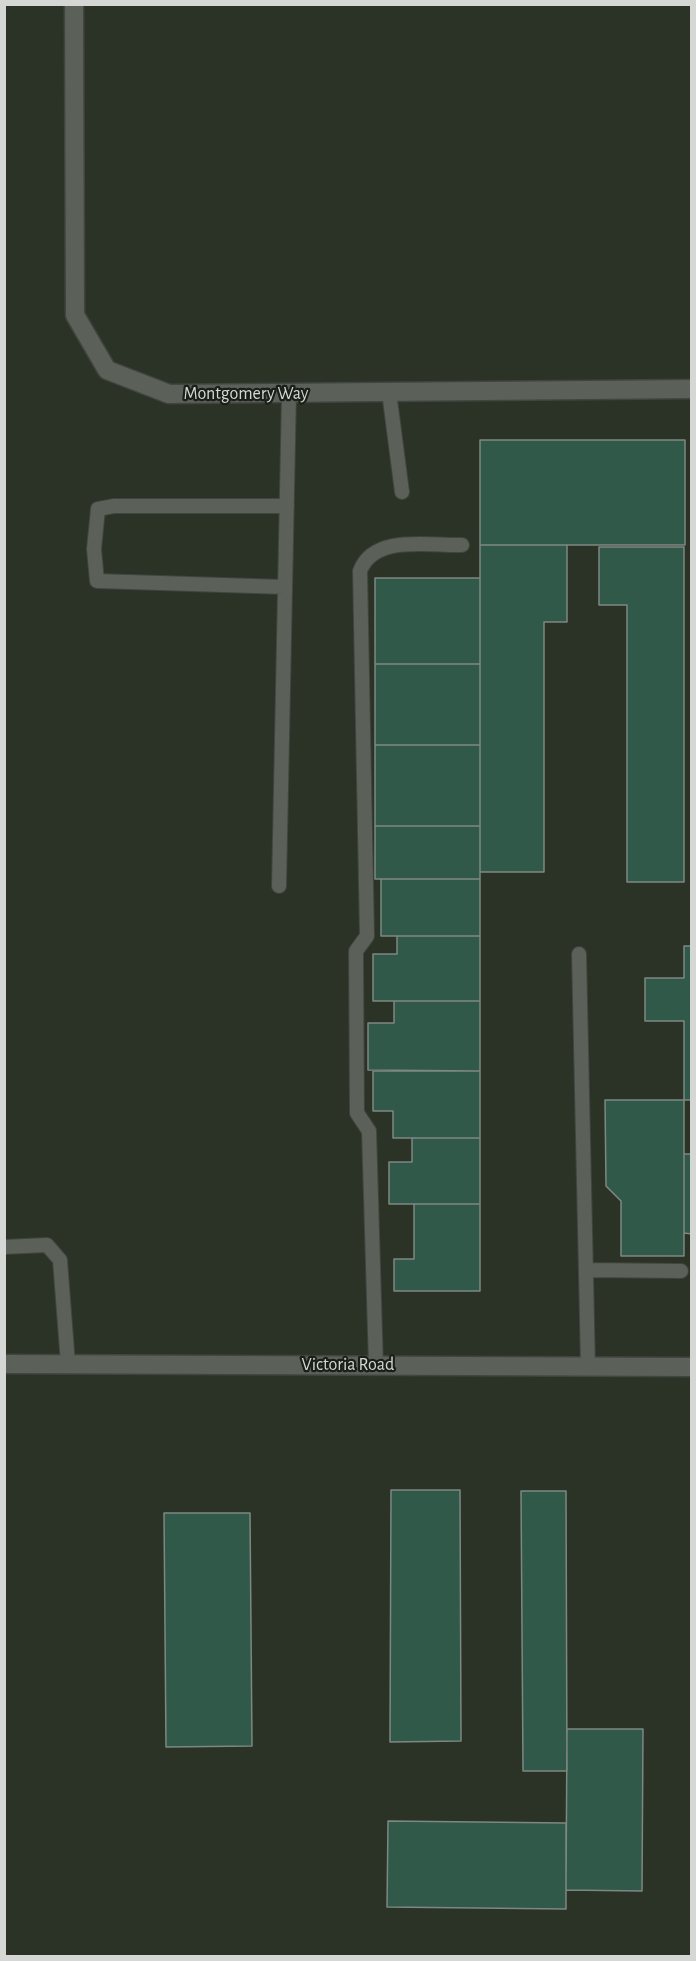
<!DOCTYPE html>
<html>
<head>
<meta charset="utf-8">
<style>
	body { margin:0 }
	#map { position:relative; width:696px; height:1961px; overflow:hidden; background:#242822; font-family:"Alegreya Sans",sans-serif }
	canvas { display:block }
	.frame { position:absolute; inset:0; border:6px solid #d4d7d3; pointer-events:none }
</style>
</head>
<body>
<div id="map">
<canvas width="696" height="1961"></canvas>
<div class="frame"></div>
</div>
<script>
const ctx = document.querySelector('canvas').getContext('2d');
ctx.lineJoin = 'round';
function fill(path, color) {
  ctx.fillStyle = color;
  ctx.fill(path, 'evenodd');
}
function strokePath(path, color, width, dash) {
  ctx.strokeStyle = color;
  ctx.lineWidth = width;
  ctx.lineCap = dash ? 'butt' : 'round';
  ctx.setLineDash(dash || []);
  ctx.stroke(path);
}
function drawText(font, color, halo, rows, align = 'center') {
  ctx.font = font + ' "Alegreya Sans",sans-serif';
  ctx.lineWidth = 4.5;
  ctx.setLineDash([]);
  ctx.textBaseline = 'middle';
  ctx.strokeStyle = halo;
  ctx.fillStyle = color;
  for (const [text, x, y, turn = 0] of rows) {
    ctx.save();
    ctx.translate(x, y);
    ctx.rotate((+turn || 0) * Math.PI / 180);
    ctx.textAlign = isNaN(turn) ? turn : align;
    if (halo) ctx.strokeText(text, 0, 0);
    ctx.fillText(text, 0, 0);
    ctx.restore();
  }
}
fill(new Path2D(`
	M 5,5 L 691,5 L 691,1956 L 5,1956 Z`), '#2b3327');
const building = new Path2D(`
	M 480,440 L 685,440 L 685,545 L 480,545 Z
	M 480,545 L 567,545 L 567,622 L 544,622 L 544,872 L 480,872 Z
	M 599,547 L 684,547 L 684,882 L 627,882 L 627,605 L 599,605 Z
	M 375,578 L 480,578 L 480,664 L 375,664 Z
	M 375,664 L 480,664 L 480,745 L 375,745 Z
	M 375,745 L 480,745 L 480,826 L 375,826 Z
	M 375,826 L 480,826 L 480,879 L 375,879 Z
	M 381,879 L 480,879 L 480,936 L 381,936 Z
	M 397,936 L 480,936 L 480,1001 L 373,1001 L 373,954 L 397,954 Z
	M 684,946 L 692,946 L 692,1100 L 684,1100 L 684,1021 L 645,1021 L 645,978 L 684,978 Z
	M 394,1001 L 480,1001 L 480,1071 L 368,1070 L 368,1023 L 394,1023 Z
	M 373,1071 L 480,1071 L 480,1138 L 393,1138 L 393,1111 L 373,1111 Z
	M 605,1100 L 684,1100 L 684,1256 L 621,1256 L 621,1201 L 606,1186 Z
	M 412,1138 L 480,1138 L 480,1204 L 389,1204 L 389,1162 L 412,1162 Z
	M 684,1154 L 692,1154 L 692,1234 L 684,1233 Z
	M 414,1204 L 480,1204 L 480,1291 L 394,1291 L 394,1259 L 414,1259 Z
	M 391,1490 L 460,1490 L 461,1741 L 390,1742 Z
	M 521,1491 L 566,1491 L 567,1771 L 523,1771 Z
	M 164,1513 L 250,1513 L 252,1746 L 166,1747 Z
	M 567,1729 L 643,1729 L 642,1891 L 566,1890 Z
	M 388,1821 L 566,1823 L 566,1909 L 387,1907 Z`);
fill(building, '#305949');
strokePath(building, '#7e8883', 1.5);
const lane = new Path2D(`
	M 389,392 L 402,492
	M 285,587 L 97,581 L 94,549 L 98,509 L 114,506 L 287,506
	M 279,886 L 289,393
	M 579,954 L 588,1367
	M 4,1247 L 47,1245 L 60,1260 L 68,1364
	M 586,1270 L 681,1271
	M 376,1366 L 369,1131 L 357,1113 L 356,951 L 367,936 L 360,571 C 374,534 429,546 462,545`);
const street = new Path2D(`
	M 74,4 L 75,315 L 107,370 L 169,394 L 692,389
	M 4,1364 L 692,1367`);
strokePath(lane, '#41443f', 16);
strokePath(street, '#41443f', 21);
strokePath(lane, '#5b6059', 14);
strokePath(street, '#5b6059', 18);
drawText('18px', '#d4d7d3', '#1a1f18', [
	["Montgomery Way",246,394],
	["Victoria Road",348,1365]
]);
</script>
</body>
</html>
